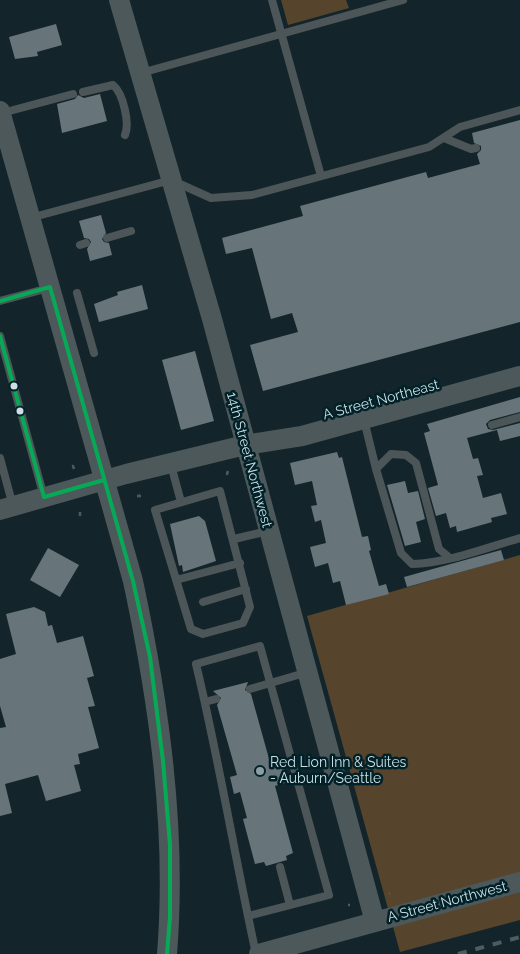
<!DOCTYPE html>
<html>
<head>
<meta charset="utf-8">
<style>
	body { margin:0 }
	canvas { display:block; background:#13252a }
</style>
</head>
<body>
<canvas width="520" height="954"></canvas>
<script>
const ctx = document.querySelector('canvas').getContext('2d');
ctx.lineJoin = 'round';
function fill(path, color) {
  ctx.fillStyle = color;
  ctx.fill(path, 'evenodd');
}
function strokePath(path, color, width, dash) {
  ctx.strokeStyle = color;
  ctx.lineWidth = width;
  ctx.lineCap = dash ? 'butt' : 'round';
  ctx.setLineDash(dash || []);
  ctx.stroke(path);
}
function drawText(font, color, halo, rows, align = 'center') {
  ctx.font = font + ' Raleway,sans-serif';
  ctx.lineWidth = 5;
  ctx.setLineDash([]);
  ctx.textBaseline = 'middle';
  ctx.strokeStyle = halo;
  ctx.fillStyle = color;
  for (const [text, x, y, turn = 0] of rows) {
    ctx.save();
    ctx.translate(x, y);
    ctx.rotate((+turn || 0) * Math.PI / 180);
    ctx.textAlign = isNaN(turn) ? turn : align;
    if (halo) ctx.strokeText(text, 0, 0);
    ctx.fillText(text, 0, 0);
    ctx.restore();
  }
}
fill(new Path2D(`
	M 281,0 L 346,0 L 349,8 L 288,25 Z
	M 520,555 L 520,920 L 400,952 L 307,616 Z`), '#56452c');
fill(new Path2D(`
	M 56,24 L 62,45 L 37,52 L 38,56 L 15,59 L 9,37 Z
	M 100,94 L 107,121 L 62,133 L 57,104 L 75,99 L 78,95 L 84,98 Z
	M 520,120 L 520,322 L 263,391 L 250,345 L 298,332 L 292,313 L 271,319 L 252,248 L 226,254 L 222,238 L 303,216 L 300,206 L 426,172 L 428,178 L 480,164 L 477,154 L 481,150 L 481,146 L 474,143 L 472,133 Z
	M 101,215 L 106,233 L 102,239 L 104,242 L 109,243 L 112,255 L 90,261 L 87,249 L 91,242 L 89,239 L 84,238 L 79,221 Z
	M 142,285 L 148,309 L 99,322 L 94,304 L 118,295 L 117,292 Z
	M 195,351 L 214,421 L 181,430 L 162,360 Z
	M 520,397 L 520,412 L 490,420 L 486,424 L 488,429 L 493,430 L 520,423 L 520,436 L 500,441 L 497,430 L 467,438 L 473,459 L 478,458 L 483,475 L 477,476 L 483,498 L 501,493 L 507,514 L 491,518 L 492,522 L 457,532 L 456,526 L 450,528 L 446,513 L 436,516 L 428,488 L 438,485 L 424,433 L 430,431 L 427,424 Z
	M 337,452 L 339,458 L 342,457 L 362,537 L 368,536 L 371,550 L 369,551 L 379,586 L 386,584 L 389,594 L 346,605 L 340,581 L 333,583 L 328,563 L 315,567 L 310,547 L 326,543 L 321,520 L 315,522 L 311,506 L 317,505 L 312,481 L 295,485 L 290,463 Z
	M 405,481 L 408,493 L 418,491 L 425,519 L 416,522 L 421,542 L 405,546 L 387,485 Z
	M 199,516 L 205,521 L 216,561 L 183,572 L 182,565 L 179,566 L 170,524 Z
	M 48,548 L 79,565 L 60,597 L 30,580 Z
	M 501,550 L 504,560 L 407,587 L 404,577 Z
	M 34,607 L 45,612 L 48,626 L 52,625 L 57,643 L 83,636 L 94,676 L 87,678 L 95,706 L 88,707 L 99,748 L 78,754 L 80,764 L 74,765 L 81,791 L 46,801 L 38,775 L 5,784 L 12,813 L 0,816 L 0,728 L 6,727 L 0,706 L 0,659 L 16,654 L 6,614 Z
	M 248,682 L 245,690 L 251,694 L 271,766 L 283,763 L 288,782 L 275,786 L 293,853 L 286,856 L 287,860 L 266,866 L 264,862 L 255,864 L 243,819 L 247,818 L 240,792 L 234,794 L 230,777 L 237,775 L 217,705 L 221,698 L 213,691 Z`), '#67757a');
strokePath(new Path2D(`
	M 74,469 L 73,466 L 76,466
	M 228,471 L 227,474 L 230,473
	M 137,496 L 141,496 L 139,494
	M 80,512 L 80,515 L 82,513
	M 389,894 L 390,893
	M 348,905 L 350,905`), '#4f5a5d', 2.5, [4, 2.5]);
strokePath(new Path2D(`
	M 272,0 L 321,176
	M 141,73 L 403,0
	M 83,92 L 113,85 C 123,93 130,123 125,135
	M 2,113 L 73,94
	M 444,138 L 471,149 L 476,148
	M 30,218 L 171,180 L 211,198 L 252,195 L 429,147 L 460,127 L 520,110
	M 107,238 L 131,231
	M 80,245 L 86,243
	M 77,293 L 94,353
	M 0,301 L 49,288
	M 0,336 L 44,497
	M 364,420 L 376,469
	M 492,425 L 520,417
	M 0,458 L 13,506
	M 171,465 L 181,502
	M 220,491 L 250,607 L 243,623 L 203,634 L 191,629 L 155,510 Z
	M 234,539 L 268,531
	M 450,558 L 439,549 L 416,463 L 406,455 L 391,454 L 376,469 L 401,553 L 412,564 C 448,563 485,548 520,538
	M 176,580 L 240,563
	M 203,602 L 246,589
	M 250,689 L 308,672
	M 205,702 L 216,699
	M 280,867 L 290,905
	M 248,916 L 329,895 L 260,646 L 196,664 C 219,760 235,858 256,954`), '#4c5659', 8);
strokePath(new Path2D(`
	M 119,0 L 212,319 L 375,922
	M 0,111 L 133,581 C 159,703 177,829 167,954
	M 0,510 L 126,474 L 245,445 L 302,436 L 520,376
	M 259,954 L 520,882`), '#4d585b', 20);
strokePath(new Path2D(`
	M 458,954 L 520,937`), '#505b5e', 4, [9, 9]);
strokePath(new Path2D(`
	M 0,301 L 50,287 L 133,581 L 150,657 L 163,761 L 170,845 L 170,917 L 167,954
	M 0,336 L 44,497 L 104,480`), '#06aa56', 4);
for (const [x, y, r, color] of [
	[14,386,4.5,"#cddfe4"],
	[20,411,4.5,"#cddfe4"],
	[260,771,5,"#8c9ea3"]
]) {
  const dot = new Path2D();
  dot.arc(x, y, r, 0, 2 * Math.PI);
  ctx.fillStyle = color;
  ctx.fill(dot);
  strokePath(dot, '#012129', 2);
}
drawText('14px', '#cddfe4', '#012129', [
	["A Street Northeast",381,400,-15],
	["14th Street Northwest",249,460,75],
	["A Street Northwest",447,902,-15]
]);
drawText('14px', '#cddfe4', '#012129', [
	["Red Lion Inn & Suites",270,763],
	["- Auburn/Seattle",270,779]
], 'left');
</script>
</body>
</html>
